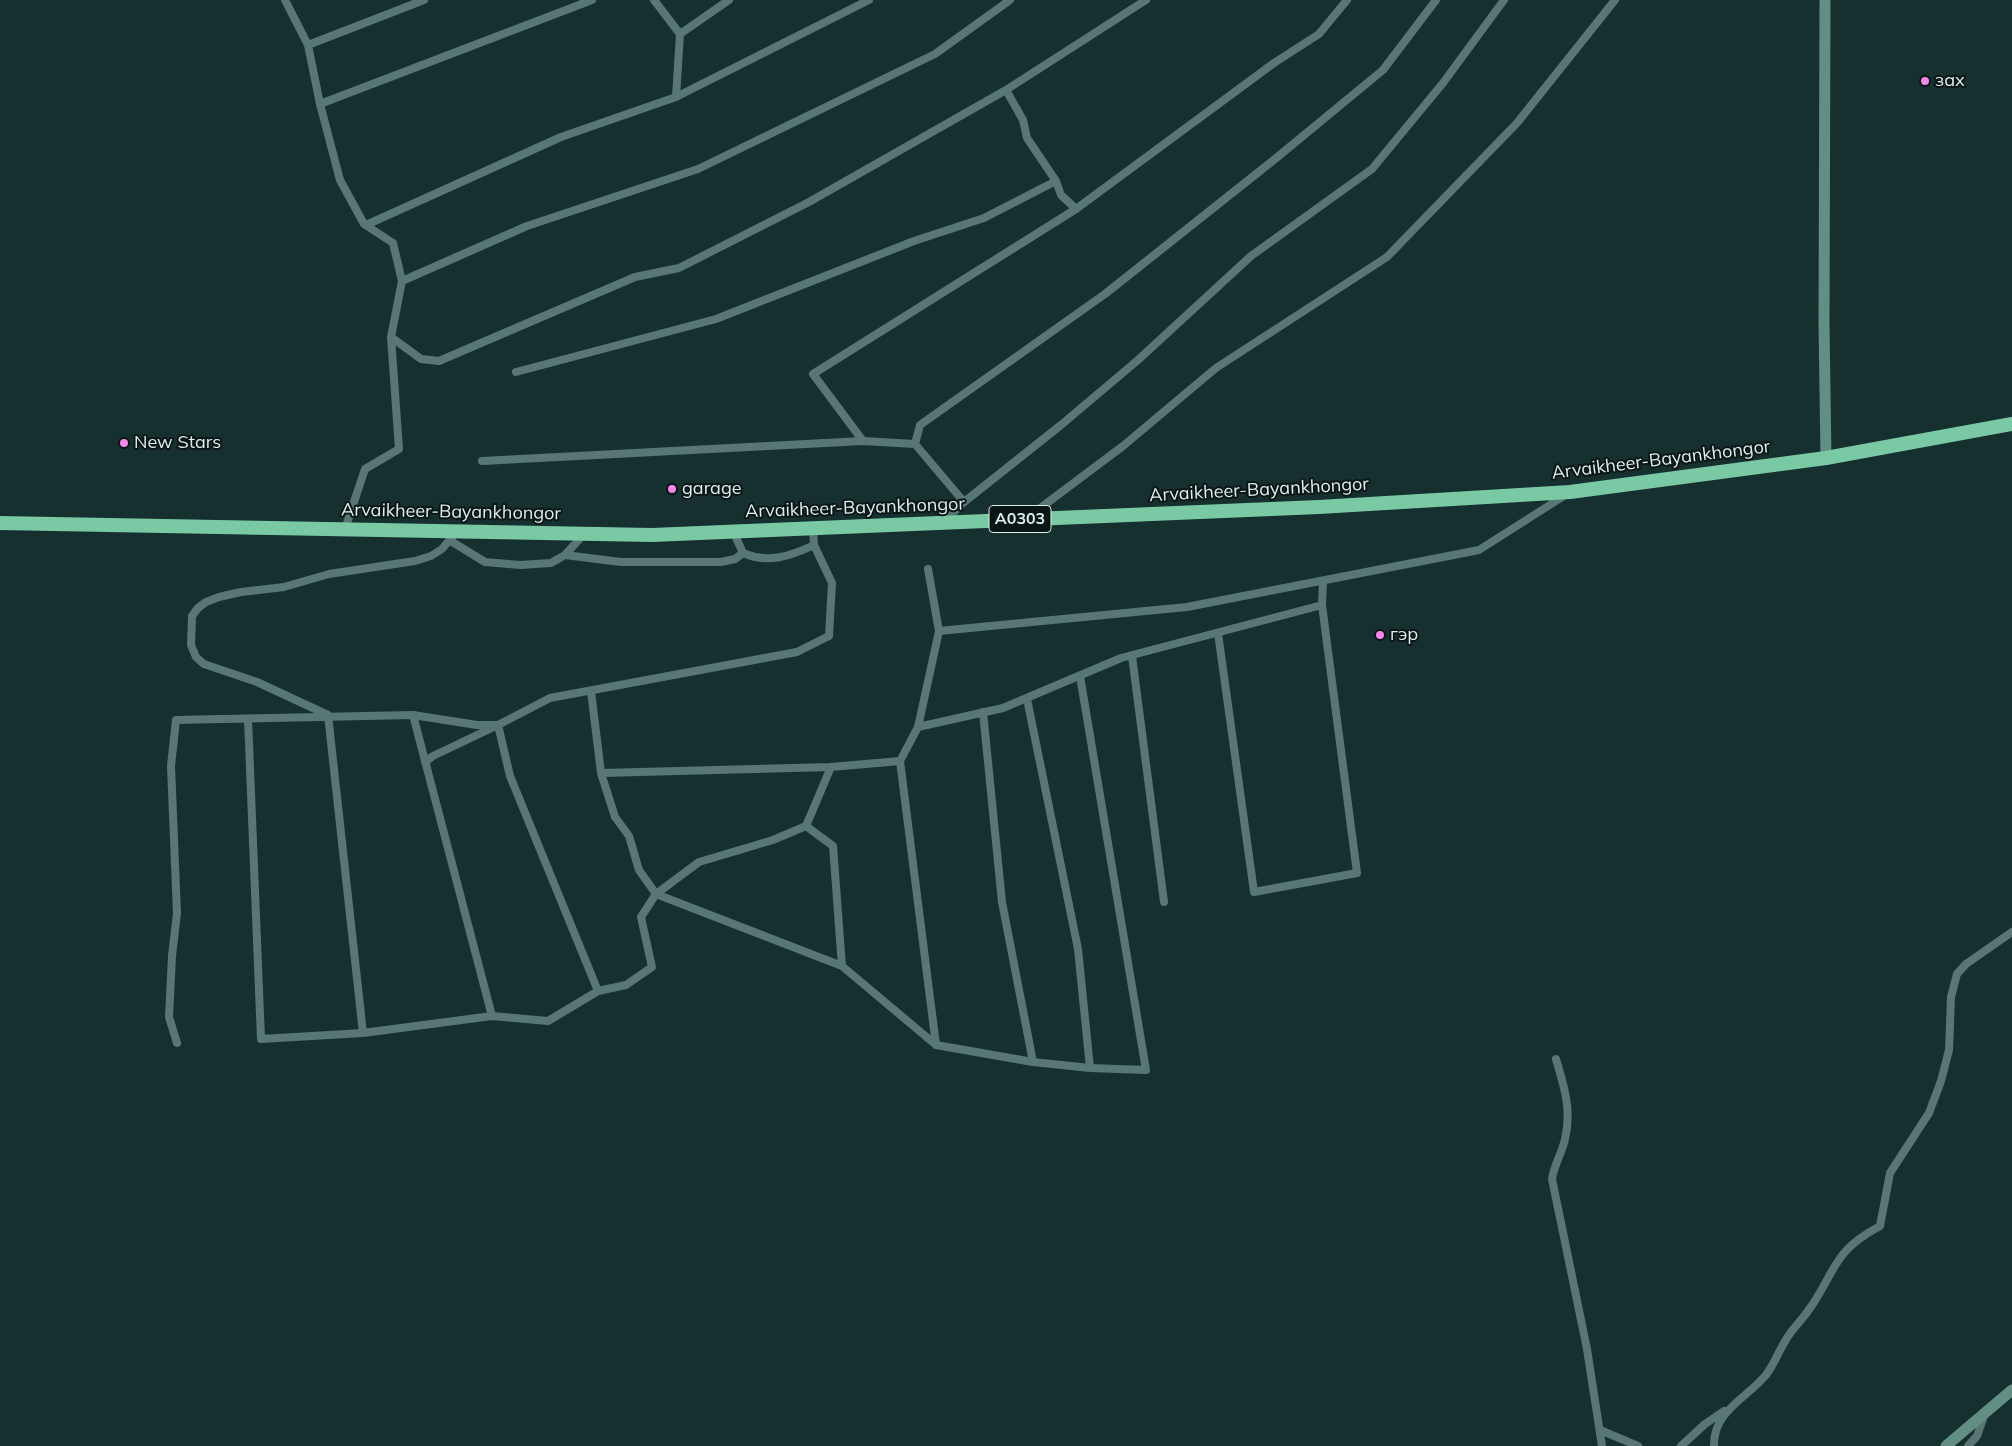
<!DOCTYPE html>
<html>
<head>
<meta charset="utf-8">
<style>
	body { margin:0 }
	canvas { display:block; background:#15302f }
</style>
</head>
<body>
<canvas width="2012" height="1446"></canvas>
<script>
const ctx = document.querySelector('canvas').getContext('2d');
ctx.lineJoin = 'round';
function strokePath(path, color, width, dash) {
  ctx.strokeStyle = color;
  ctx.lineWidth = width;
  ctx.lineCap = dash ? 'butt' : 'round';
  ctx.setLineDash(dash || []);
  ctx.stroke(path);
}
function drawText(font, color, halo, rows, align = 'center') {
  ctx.font = font + ' Mulish,sans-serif';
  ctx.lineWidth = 4;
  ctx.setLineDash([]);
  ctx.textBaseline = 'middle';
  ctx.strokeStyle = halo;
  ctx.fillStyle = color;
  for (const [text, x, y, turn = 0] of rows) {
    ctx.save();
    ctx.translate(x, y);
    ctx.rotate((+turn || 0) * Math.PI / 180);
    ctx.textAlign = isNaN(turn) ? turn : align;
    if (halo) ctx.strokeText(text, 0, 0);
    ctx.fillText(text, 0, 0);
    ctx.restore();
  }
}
strokePath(new Path2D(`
	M 285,0 L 308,45 L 320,104 L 340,180 L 364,224 L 393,243 L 402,281 L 391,337 L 399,449 L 365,469 L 345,529
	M 654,0 L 680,34 L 676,97
	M 680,34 L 729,0
	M 308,45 L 424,0
	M 1006,90 L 1023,120 L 1027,138 L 1056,181 L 1061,195 L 1076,209
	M 320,104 L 592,0
	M 366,225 L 561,137 L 676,97 L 869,0
	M 402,281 L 527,226 L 698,169 L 935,54 L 1010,0
	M 391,337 L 421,359 L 439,361 L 635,277 L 679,268 L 809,202 L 1006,90 L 1146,0
	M 516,372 L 716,319 L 914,241 L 984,218 L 1056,181
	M 863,441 L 813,374 L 1076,209 L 1274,63 L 1319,34 L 1347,0
	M 915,444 L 920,425 L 1105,294 L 1275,159 L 1383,70 L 1436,0
	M 482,461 L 863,441 L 915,444 L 964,502
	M 1027,518 L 1123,446 L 1216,368 L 1387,257 L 1517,123 L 1615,0
	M 944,522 L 964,502 L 1061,425 L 1138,360 L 1251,256 L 1372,169 L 1443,83 L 1504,0
	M 733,531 L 743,553 C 768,564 791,556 814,545 L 813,529
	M 449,540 L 485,562 L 520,565 L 551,563 L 565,555 L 584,534
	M 565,555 L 621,562 L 721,562 L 735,559 L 743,553
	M 939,631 L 1187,607 L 1479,550 L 1567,494
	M 1218,633 L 1254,892 L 1357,873 L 1322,605 L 1323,581
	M 1132,656 L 1164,902
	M 591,691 L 601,773 L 615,817 L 629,836 L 639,870 L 656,894 L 842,966 L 936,1045 L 1033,1062 L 1090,1068 L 1146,1070 L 1080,676
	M 1027,699 L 1078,949 L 1090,1068
	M 983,712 L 1002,902 L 1033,1062
	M 413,715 L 492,1016
	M 248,719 L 261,1039 L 363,1033 L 492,1016 L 548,1021 L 598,991 L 626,985 L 652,967 L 641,917 L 656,894 L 699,862 L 773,840 L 806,826 L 831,767
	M 918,727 L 1003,708 L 1121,658 L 1322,605
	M 900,761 L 936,1045
	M 425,762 L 433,756 L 498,725 L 510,776 L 598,991
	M 601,773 L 831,767 L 900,761 L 918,727 L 939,631 L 928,569
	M 806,826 L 833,846 L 842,966
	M 363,1033 L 328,715 L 257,682 L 204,664 L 196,657 L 191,645 L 192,616 L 198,608 L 206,602 L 219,597 L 241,592 L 284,587 L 329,574 L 415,561 L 431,556 L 442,549 L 456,532
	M 177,1043 L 169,1017 L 172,956 L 177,913 L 171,766 L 176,720 L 413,715 L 477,725 L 498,725 L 550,698 L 797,652 L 829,636 L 832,583 L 814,545
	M 1556,1059 C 1564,1086 1572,1110 1565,1139 C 1562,1153 1554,1165 1552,1179 L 1587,1349 L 1602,1446
	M 1600,1430 L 1638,1446
	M 1681,1446 L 1705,1424 L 1724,1411
	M 1714,1446 C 1713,1411 1747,1398 1766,1375 C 1775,1363 1779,1350 1787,1338 C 1793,1328 1803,1319 1810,1308 C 1823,1291 1830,1270 1844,1253 C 1854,1241 1867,1233 1880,1226 L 1890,1173 L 1929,1113 L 1941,1081 L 1949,1050 L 1951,997 L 1957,974 L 1966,964 L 2012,932
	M 1968,1446 L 1977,1436 L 1984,1416`), '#587674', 8);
strokePath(new Path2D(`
	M 1825,0 L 1824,324 L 1826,458
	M 1946,1446 L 2012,1390`), '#628f83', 11);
strokePath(new Path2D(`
	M 0,523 L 652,535 L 1319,507 L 1570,492 L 1826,458 L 2012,424`), '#7ac9a5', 14);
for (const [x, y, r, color] of [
	[1925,81,5,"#f987e9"],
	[124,443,5,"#f987e9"],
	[672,489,5,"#f987e9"],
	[1380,635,5,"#f987e9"]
]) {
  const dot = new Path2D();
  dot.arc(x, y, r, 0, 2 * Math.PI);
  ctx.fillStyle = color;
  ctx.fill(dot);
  strokePath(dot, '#0a1615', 2);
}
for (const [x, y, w] of [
	[1020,519,62]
]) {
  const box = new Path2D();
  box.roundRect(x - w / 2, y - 13.5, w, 27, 4);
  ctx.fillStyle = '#0a1615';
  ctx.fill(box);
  strokePath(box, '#deeeed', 1);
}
drawText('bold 16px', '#deeeed', null, [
	["A0303",1020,519]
]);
drawText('18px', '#deeeed', '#0a1615', [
	["зах",1935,81],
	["New Stars",134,443],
	["garage",682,489],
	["гэр",1390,635]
], 'left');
drawText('18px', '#deeeed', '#0a1615', [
	["Arvaikheer-Bayankhongor",1661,460,-7],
	["Arvaikheer-Bayankhongor",1259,490,-3],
	["Arvaikheer-Bayankhongor",855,508,-2],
	["Arvaikheer-Bayankhongor",451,512,1]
]);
</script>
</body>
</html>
